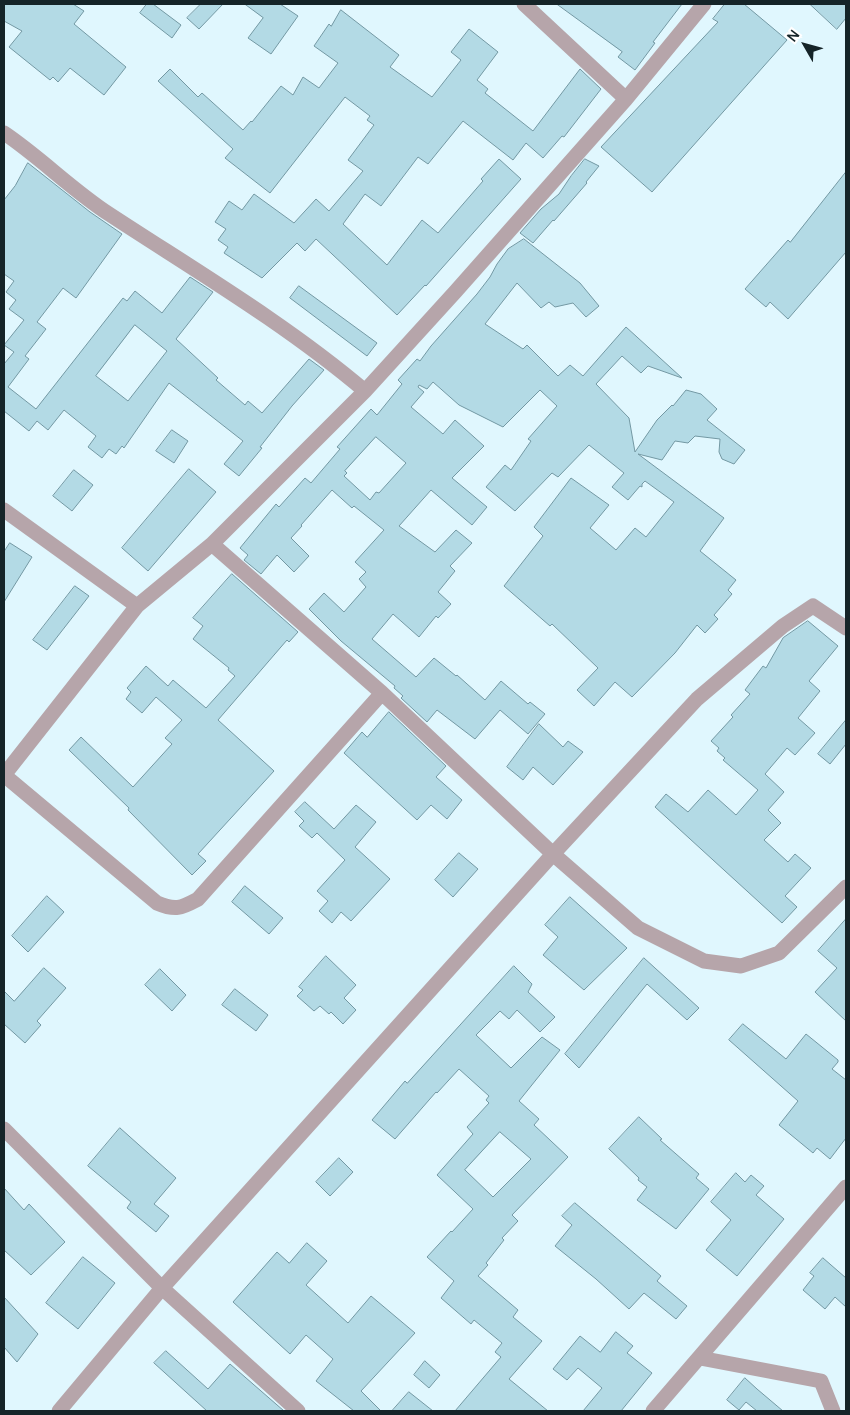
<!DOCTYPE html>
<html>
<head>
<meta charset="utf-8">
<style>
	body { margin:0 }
	#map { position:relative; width:850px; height:1415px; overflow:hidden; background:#e0f7fe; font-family:Manrope,sans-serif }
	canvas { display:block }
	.frame { position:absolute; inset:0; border:5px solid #152428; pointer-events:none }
	.north { position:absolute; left:780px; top:20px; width:50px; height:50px; -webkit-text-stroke:4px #fff; paint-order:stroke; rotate:308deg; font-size:14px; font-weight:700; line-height:20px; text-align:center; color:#152428 }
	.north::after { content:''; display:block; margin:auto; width:18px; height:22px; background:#152428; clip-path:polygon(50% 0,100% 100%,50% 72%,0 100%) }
</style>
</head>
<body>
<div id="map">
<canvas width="850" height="1415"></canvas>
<div class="frame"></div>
<div class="north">N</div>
</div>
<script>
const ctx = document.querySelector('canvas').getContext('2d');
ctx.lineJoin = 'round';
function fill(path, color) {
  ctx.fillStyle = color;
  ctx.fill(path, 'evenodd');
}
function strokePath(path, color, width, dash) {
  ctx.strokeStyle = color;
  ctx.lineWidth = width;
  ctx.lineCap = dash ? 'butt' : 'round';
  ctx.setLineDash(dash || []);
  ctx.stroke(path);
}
const building = new Path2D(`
	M 4,4 L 73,4 L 84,11 L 74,24 L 126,67 L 104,95 L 70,68 L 58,82 L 53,77 L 50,80 L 9,47 L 22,31 L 4,21 Z
	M 147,4 L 153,4 L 181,25 L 172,38 L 140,13 Z
	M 201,4 L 223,4 L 199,29 L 187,18 Z
	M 245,4 L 280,4 L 298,16 L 271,54 L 248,38 L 263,18 Z
	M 557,4 L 682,4 L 653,42 L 655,43 L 635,70 L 618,57 L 622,52 Z
	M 725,4 L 744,4 L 787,40 L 652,192 L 601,147 L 718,22 L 713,19 Z
	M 810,4 L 846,4 L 846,18 L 837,29 Z
	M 341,10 L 399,55 L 390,67 L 432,97 L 461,60 L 451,52 L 469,29 L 498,52 L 477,80 L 488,89 L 485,93 L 533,131 L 580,69 L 601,89 L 564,137 L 562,136 L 543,158 L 526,143 L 513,160 L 463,121 L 428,164 L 418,157 L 381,206 L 365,194 L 343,224 L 387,265 L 422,220 L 438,233 L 483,181 L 481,179 L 499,159 L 521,179 L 426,286 L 425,285 L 397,315 L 316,239 L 305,251 L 297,243 L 262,278 L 224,253 L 228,247 L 218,240 L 226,229 L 215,222 L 229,201 L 242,210 L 254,194 L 294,223 L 316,199 L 329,211 L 363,171 L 348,160 L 374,125 L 367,120 L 370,116 L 345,97 L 270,193 L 225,158 L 233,149 L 158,81 L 170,69 L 198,97 L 202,93 L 243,130 L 251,121 L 252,122 L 281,86 L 293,95 L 303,77 L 319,88 L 338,63 L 314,46 L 329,24 L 331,26 Z
	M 585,159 L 599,166 L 586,182 L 587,183 L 554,221 L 553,220 L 533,243 L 520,233 L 541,209 L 559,194 L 571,176 Z
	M 28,163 L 90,212 L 122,234 L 76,298 L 63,288 L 37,322 L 46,329 L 25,356 L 29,359 L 8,387 L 36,409 L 123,298 L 127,301 L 135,291 L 162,313 L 190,277 L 213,292 L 176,339 L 218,378 L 216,380 L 245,405 L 248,401 L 262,413 L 309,359 L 324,370 L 292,406 L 260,447 L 262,448 L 239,476 L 224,464 L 243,441 L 169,383 L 124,448 L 122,446 L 116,454 L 109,449 L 102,458 L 88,447 L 96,436 L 64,410 L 48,430 L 37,421 L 29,431 L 4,411 L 4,364 L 14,352 L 4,345 L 24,320 L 9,309 L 16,300 L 6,292 L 14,281 L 4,274 L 4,200 L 15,186 ZM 135,325 L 167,351 L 128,401 L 96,376 Z
	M 846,172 L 846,252 L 788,319 L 770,302 L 766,307 L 745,289 L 788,240 L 790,242 Z
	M 524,239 L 580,283 L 599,306 L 586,317 L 573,303 L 555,307 L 549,302 L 541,308 L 517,283 L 485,324 L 523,349 L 527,345 L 558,376 L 570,365 L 583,376 L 626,327 L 682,378 L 648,366 L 641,373 L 622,356 L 596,384 L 629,418 L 635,452 L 657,420 L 672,405 L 673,406 L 686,390 L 701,394 L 717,409 L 707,420 L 745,450 L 734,464 L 722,459 L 719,452 L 720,439 L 695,436 L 688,443 L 675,441 L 662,460 L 638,454 L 724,518 L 700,551 L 736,580 L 728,590 L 732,594 L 714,615 L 718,619 L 705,633 L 697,625 L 675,653 L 632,697 L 615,682 L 594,706 L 577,690 L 598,668 L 552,624 L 550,626 L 504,586 L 543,536 L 534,527 L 571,478 L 609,505 L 590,528 L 616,550 L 635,528 L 646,537 L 674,502 L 645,481 L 642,484 L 642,487 L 640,486 L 628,500 L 612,487 L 624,473 L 589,445 L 558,477 L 552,473 L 515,511 L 486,487 L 505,465 L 511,470 L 531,441 L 528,439 L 557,406 L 540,390 L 503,427 L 459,405 L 433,382 L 427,389 L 419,385 L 418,387 L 424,392 L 411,407 L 443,434 L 455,420 L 484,446 L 452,478 L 487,507 L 472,525 L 431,490 L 399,526 L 435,552 L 456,530 L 472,543 L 450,566 L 455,571 L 438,592 L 451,604 L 438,618 L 436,616 L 419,637 L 393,614 L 372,639 L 416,677 L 434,658 L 456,676 L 457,675 L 485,700 L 501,681 L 528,704 L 530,702 L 545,714 L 528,734 L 500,710 L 475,739 L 437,710 L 427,722 L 401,698 L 403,696 L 394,688 L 395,686 L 341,641 L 309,609 L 324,593 L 344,612 L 366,587 L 359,579 L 366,572 L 355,562 L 384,530 L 354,506 L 352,508 L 332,490 L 301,525 L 302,526 L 291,538 L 309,556 L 294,572 L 277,555 L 261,574 L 244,560 L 248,555 L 240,548 L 276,504 L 279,507 L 305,478 L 311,483 L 340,449 L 337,447 L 371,409 L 377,415 L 402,384 L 398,380 L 417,359 L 420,361 L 431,346 L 477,294 L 490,277 L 497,264 L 508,249 ZM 376,437 L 406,463 L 379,493 L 376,492 L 370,500 L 344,476 L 347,473 L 345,471 Z
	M 299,286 L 377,343 L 367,356 L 290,298 Z
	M 172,430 L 188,441 L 174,463 L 156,451 Z
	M 189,469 L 216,492 L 148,571 L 122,548 Z
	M 74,470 L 93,485 L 72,511 L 53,496 Z
	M 10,543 L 32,557 L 4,602 L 4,552 Z
	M 232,574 L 298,632 L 289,642 L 287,640 L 218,720 L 274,771 L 198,854 L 206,861 L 192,875 L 128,810 L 129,808 L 69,750 L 81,737 L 133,787 L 172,744 L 165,738 L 182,720 L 156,697 L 142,713 L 126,699 L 131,692 L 127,688 L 146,666 L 168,686 L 173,680 L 206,708 L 235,676 L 228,670 L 229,668 L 193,639 L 203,626 L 193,618 Z
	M 75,586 L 89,596 L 47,650 L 33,640 Z
	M 808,621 L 838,646 L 809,681 L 820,691 L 798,718 L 815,733 L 795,755 L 787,748 L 765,774 L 784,792 L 768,810 L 781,823 L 764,840 L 788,862 L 795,854 L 811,868 L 785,896 L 797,907 L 782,923 L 655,807 L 666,794 L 688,812 L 708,790 L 736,815 L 758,790 L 723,760 L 725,758 L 717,751 L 719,748 L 711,741 L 733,717 L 731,715 L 750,694 L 745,690 L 763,666 L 766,668 L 783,638 Z
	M 389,712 L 446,766 L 436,777 L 462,800 L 447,819 L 431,805 L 417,820 L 344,753 L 362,732 L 367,737 Z
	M 846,720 L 846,744 L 830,764 L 818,754 Z
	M 539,724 L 563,747 L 568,741 L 583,752 L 553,785 L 533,767 L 523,780 L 507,767 Z
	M 305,802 L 334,829 L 356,805 L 376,822 L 355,847 L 390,879 L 351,921 L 341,912 L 332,923 L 319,911 L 328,901 L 317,891 L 345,860 L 317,833 L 312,838 L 299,826 L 304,821 L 295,812 Z
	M 459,853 L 478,869 L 453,897 L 435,880 Z
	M 245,886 L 283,918 L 269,934 L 232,902 Z
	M 47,896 L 64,912 L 28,952 L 12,936 Z
	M 570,897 L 627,948 L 584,990 L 543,955 L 558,937 L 545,925 Z
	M 846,919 L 846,1021 L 815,992 L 837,968 L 818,951 Z
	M 326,956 L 356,985 L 344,998 L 356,1010 L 343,1024 L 331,1012 L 329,1014 L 320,1006 L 314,1011 L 297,996 L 303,990 L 299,987 Z
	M 644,958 L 699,1008 L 687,1020 L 647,984 L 579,1068 L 565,1054 Z
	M 514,966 L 532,984 L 528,992 L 555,1017 L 540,1032 L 517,1010 L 509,1019 L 500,1011 L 476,1035 L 511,1068 L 542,1037 L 560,1050 L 519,1101 L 539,1119 L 534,1125 L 568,1157 L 512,1215 L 518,1221 L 502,1238 L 504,1240 L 486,1263 L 488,1265 L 478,1276 L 518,1310 L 513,1317 L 542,1341 L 509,1379 L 548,1411 L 455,1411 L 501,1357 L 495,1352 L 502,1343 L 474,1320 L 471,1324 L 441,1298 L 454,1281 L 427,1257 L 451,1231 L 452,1232 L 473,1209 L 437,1175 L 473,1134 L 467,1127 L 489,1103 L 486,1100 L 489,1096 L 459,1069 L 437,1093 L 436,1092 L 395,1139 L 372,1120 L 405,1081 L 407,1083 ZM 500,1132 L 531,1159 L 493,1197 L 465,1170 Z
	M 44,968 L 66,988 L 37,1021 L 41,1025 L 25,1043 L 4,1024 L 4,991 L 14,1001 Z
	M 160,969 L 186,995 L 172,1011 L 145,985 Z
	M 235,989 L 268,1015 L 256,1031 L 222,1005 Z
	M 743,1024 L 786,1059 L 806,1034 L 838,1060 L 838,1062 L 832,1069 L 846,1080 L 846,1138 L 830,1159 L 817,1148 L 813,1153 L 779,1125 L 798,1101 L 729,1040 Z
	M 639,1117 L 662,1139 L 660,1140 L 699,1174 L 696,1178 L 709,1189 L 676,1229 L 637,1200 L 647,1187 L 638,1180 L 639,1178 L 609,1149 Z
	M 120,1128 L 176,1178 L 154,1204 L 169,1216 L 156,1232 L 127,1208 L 131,1202 L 88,1166 Z
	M 339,1158 L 353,1172 L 330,1196 L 316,1182 Z
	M 736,1173 L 745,1182 L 751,1175 L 764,1186 L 756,1195 L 784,1219 L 737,1276 L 706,1250 L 731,1220 L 711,1202 Z
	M 4,1188 L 24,1210 L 29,1204 L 65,1242 L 31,1275 L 4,1250 Z
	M 575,1203 L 661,1276 L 657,1281 L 687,1306 L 676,1319 L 644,1293 L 629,1309 L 596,1279 L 555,1246 L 572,1225 L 562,1216 Z
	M 307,1243 L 327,1261 L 306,1285 L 348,1323 L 371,1296 L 415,1333 L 361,1391 L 381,1411 L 354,1411 L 316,1381 L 333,1359 L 306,1335 L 290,1354 L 233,1302 L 277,1252 L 289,1263 Z
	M 83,1257 L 115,1283 L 78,1329 L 46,1303 Z
	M 823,1258 L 846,1278 L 846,1307 L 835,1297 L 825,1309 L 803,1290 L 814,1276 L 810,1273 Z
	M 4,1297 L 38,1334 L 17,1362 L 4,1347 Z
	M 616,1332 L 633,1346 L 627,1353 L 652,1373 L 621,1411 L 583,1411 L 602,1388 L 578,1368 L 567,1380 L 553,1369 L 580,1336 L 600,1352 Z
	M 166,1351 L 208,1389 L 230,1364 L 284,1411 L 207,1411 L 154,1363 Z
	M 425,1361 L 440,1375 L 429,1388 L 414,1375 Z
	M 745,1378 L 757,1389 L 783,1411 L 757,1411 L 746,1402 L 739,1410 L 727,1400 Z
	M 409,1392 L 433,1411 L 392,1411 Z`);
fill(building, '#b3dae5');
strokePath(building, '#7398a3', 1);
strokePath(new Path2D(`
	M 524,4 L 626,99
	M 4,133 C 41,158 72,190 109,214 C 196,271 286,324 365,391
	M 4,510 L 137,606
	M 212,544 L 382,693 L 553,854 L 638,928 L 704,961 L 741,966 L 779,953 L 846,887
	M 4,775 L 137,606 L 212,544 L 365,391 L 456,291 L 626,99 L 704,4
	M 4,775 L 157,903 C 176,911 181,908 198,899 L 382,693
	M 4,1129 L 162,1288 L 298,1411
	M 700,1358 L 821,1381 L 833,1411
	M 59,1411 L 162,1288 L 553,854 L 697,699 L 783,626 L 813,606 L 846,628
	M 653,1411 L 846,1187`), '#b6a5aa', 15);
</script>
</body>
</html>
